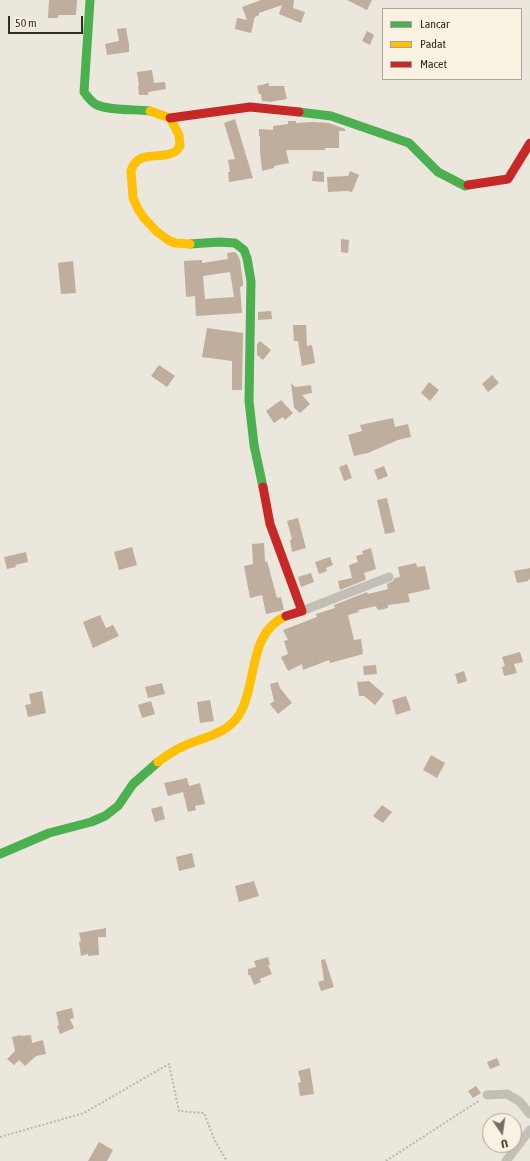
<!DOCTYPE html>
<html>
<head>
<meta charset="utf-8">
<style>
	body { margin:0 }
	#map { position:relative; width:530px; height:1161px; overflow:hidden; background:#ebe7dd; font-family:"Asap Condensed",sans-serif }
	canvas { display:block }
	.legend { position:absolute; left:382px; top:8px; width:140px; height:72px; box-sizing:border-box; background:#f9f2e3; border:1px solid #aaa397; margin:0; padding:5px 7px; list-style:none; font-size:12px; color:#342c25 }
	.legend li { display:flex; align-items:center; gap:8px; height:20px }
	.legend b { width:20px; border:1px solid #aaa397 }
	.north { position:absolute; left:482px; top:1113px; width:40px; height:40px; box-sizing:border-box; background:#f9f2e3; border:1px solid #aaa397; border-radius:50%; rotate:167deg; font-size:11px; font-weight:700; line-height:16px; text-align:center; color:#342c25 }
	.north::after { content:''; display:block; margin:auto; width:14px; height:18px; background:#746d65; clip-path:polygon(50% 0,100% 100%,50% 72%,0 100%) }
	.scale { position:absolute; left:8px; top:16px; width:75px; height:18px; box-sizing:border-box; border:2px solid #342c25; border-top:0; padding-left:5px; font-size:12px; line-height:14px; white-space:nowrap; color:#342c25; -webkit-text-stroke:3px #f9f2e3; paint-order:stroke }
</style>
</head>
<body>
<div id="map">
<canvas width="530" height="1161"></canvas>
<ul class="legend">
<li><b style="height:5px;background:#4caf50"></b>Lancar</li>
<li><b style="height:5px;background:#ffc107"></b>Padat</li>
<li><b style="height:5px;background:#c62828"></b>Macet</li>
</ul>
<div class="north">U</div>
<div class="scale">50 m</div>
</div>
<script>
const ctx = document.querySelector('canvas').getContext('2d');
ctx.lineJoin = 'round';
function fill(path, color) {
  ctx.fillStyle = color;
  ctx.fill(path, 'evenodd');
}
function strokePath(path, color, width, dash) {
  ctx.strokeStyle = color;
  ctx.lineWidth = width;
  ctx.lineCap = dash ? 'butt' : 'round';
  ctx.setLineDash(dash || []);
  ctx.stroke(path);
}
fill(new Path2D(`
	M 49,0 L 77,0 L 76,15 L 58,15 L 58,18 L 48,18 Z
	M 261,0 L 294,0 L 293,8 L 305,12 L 301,23 L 279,14 L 282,5 L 259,13 L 259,15 L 255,17 L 251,33 L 235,29 L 237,18 L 247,20 L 242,7 Z
	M 347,0 L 372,0 L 367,10 Z
	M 126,28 L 129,45 L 129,52 L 107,55 L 105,44 L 119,41 L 117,29 Z
	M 367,31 L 374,35 L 370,45 L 362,41 Z
	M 152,70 L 154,83 L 165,82 L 166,89 L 148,92 L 148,95 L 139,95 L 138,86 L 139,86 L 137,72 Z
	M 269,83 L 269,86 L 284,86 L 287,99 L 270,102 L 262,101 L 261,94 L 259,94 L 257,86 Z
	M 235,119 L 253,178 L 229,182 L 228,172 L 230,172 L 228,160 L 235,159 L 224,123 Z
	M 288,121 L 296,121 L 296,123 L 313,122 L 329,123 L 345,129 L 345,131 L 339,131 L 339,148 L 325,148 L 325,150 L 286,150 L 289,163 L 274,166 L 274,168 L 262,171 L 260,151 L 260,136 L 259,136 L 259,129 L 273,130 L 273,126 L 288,124 Z
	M 313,171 L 324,172 L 324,182 L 312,181 Z
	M 350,171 L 359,175 L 352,192 L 347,191 L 328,192 L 327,177 L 348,176 Z
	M 341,239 L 349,240 L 348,253 L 341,252 Z
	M 235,252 L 237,254 L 240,260 L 243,282 L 243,286 L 240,287 L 242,313 L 196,316 L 195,296 L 186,297 L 184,261 L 202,260 L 202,263 L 228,259 L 227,253 ZM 230,272 L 234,297 L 205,299 L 203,276 Z
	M 73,261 L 76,293 L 61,294 L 58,263 Z
	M 271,311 L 272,319 L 258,320 L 258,312 Z
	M 293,325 L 306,325 L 307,346 L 312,345 L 315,363 L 302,366 L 298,341 L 294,341 Z
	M 207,328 L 243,333 L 242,390 L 232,390 L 232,361 L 202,357 Z
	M 260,341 L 271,350 L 263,360 L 257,355 L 257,344 Z
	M 159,365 L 175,376 L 167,387 L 151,376 Z
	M 492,375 L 499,383 L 488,392 L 482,384 Z
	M 429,382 L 439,390 L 430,401 L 421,393 Z
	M 291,383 L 295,387 L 311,385 L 312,393 L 302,395 L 310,404 L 300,413 L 294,408 Z
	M 281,400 L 293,413 L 285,420 L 283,417 L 274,423 L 266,411 Z
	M 393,418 L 395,427 L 408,424 L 411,437 L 398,440 L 368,453 L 354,456 L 348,435 L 362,431 L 360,425 Z
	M 347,464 L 352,478 L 344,481 L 339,467 Z
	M 384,466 L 388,476 L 378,480 L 374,470 Z
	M 387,498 L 395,532 L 385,534 L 377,500 Z
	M 298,518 L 306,548 L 292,552 L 290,540 L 292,539 L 287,521 Z
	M 264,543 L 265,562 L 267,561 L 277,598 L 281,597 L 284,610 L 266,614 L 262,595 L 250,598 L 244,566 L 253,564 L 252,544 Z
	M 132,547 L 137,565 L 119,570 L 114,552 Z
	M 371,548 L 376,569 L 364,573 L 366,579 L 365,580 L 340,590 L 338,581 L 352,578 L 349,565 L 358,562 L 356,556 L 363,554 L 362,551 Z
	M 26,552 L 28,562 L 15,565 L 16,567 L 7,569 L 4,557 Z
	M 330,557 L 333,565 L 326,568 L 327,571 L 319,574 L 315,562 Z
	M 416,563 L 417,567 L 425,566 L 430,589 L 408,594 L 410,602 L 388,605 L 388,608 L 379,610 L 377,609 L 376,606 L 358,610 L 359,612 L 348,615 L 354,640 L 361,639 L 363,654 L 330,663 L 329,660 L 303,670 L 302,664 L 288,671 L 281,657 L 288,654 L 284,641 L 288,640 L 283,630 L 317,617 L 316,614 L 335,608 L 334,605 L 367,592 L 368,594 L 388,589 L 387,584 L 393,581 L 395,578 L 400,577 L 398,567 Z
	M 530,568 L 530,579 L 528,580 L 528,581 L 517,583 L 514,571 Z
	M 311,573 L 314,582 L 301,587 L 298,577 Z
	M 100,615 L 106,628 L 113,625 L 119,636 L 93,648 L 83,622 Z
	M 520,652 L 523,662 L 514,664 L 517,673 L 504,676 L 502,667 L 505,666 L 502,657 Z
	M 376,665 L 377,674 L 364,675 L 363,666 Z
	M 464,671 L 467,681 L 458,684 L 455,674 Z
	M 369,681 L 384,694 L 375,705 L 364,696 L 359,696 L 357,682 Z
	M 278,682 L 280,688 L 292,703 L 278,714 L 270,704 L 274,701 L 270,684 Z
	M 162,683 L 165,694 L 148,698 L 145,687 Z
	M 42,691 L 46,713 L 28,717 L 25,705 L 31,704 L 29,694 Z
	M 406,696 L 411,710 L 396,715 L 392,700 Z
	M 210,700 L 214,721 L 200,723 L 197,702 Z
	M 151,701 L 155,714 L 142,718 L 138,705 Z
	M 431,755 L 445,763 L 437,778 L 423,770 Z
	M 187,778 L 189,786 L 200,783 L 205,804 L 195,806 L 196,810 L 188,812 L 183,792 L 168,796 L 164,783 Z
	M 382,805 L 392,812 L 383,823 L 373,816 Z
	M 162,806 L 165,819 L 155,822 L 151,809 Z
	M 192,853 L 195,867 L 179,871 L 176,857 Z
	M 254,881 L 259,896 L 239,902 L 235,886 Z
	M 106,928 L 106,937 L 98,937 L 99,955 L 88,956 L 88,954 L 81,956 L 79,942 L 81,941 L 79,933 Z
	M 268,957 L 270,965 L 268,965 L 272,974 L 260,979 L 261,982 L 254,985 L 250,975 L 248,975 L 248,969 L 256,967 L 254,961 Z
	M 325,959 L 334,987 L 321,991 L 318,982 L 324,980 L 321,960 Z
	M 72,1008 L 74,1018 L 70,1019 L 74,1028 L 60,1034 L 57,1026 L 59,1025 L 56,1012 Z
	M 20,1035 L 21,1036 L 31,1035 L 32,1043 L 43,1040 L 46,1054 L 36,1056 L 25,1066 L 19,1060 L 14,1065 L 7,1059 L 15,1051 L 12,1037 Z
	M 497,1058 L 500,1065 L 490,1069 L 487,1062 Z
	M 310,1068 L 314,1094 L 300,1096 L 298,1083 L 301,1082 L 298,1071 Z
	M 476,1086 L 481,1093 L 473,1098 L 468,1091 Z
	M 99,1142 L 113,1150 L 107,1161 L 88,1161 Z`), '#bfad9e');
strokePath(new Path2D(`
	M 0,1137 L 84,1113 L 169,1064 L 179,1111 L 204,1113 L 215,1141 L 227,1161
	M 386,1161 L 480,1100`), '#bcb7af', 2, [2, 2]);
strokePath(new Path2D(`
	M 302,611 L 389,577
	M 487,1095 L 507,1094 L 519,1101 L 530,1114
	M 506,1161 L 530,1130`), '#c4bfb6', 9);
strokePath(new Path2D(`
	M 90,0 L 84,92 C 88,97 91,102 97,105 C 111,111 135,109 150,111
	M 299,112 L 331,116 L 409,143 L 438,172 L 465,186 L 468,185
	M 190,244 L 219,242 L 235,243 L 244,250 L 247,258 L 251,281 L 249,401 L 254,445 L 263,487
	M 0,854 L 49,833 L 91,822 L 105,816 L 118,806 L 133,784 L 158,762`), '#4caf50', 9);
strokePath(new Path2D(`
	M 150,111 L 170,118 L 179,135 L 180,146 C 178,147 178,150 176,151 C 163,161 137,148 131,171 L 133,198 L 138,209 L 144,218 L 156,231 L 168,240 L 175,243 L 190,244
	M 158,762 C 166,756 174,750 184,746 C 203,737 226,735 239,715 C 258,684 247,633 286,616`), '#ffc107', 9);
strokePath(new Path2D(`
	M 170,118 L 250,107 L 299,112
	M 468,185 L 508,179 L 530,143
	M 263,487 L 270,524 L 302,611 L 286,616`), '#c62828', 9);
</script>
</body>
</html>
